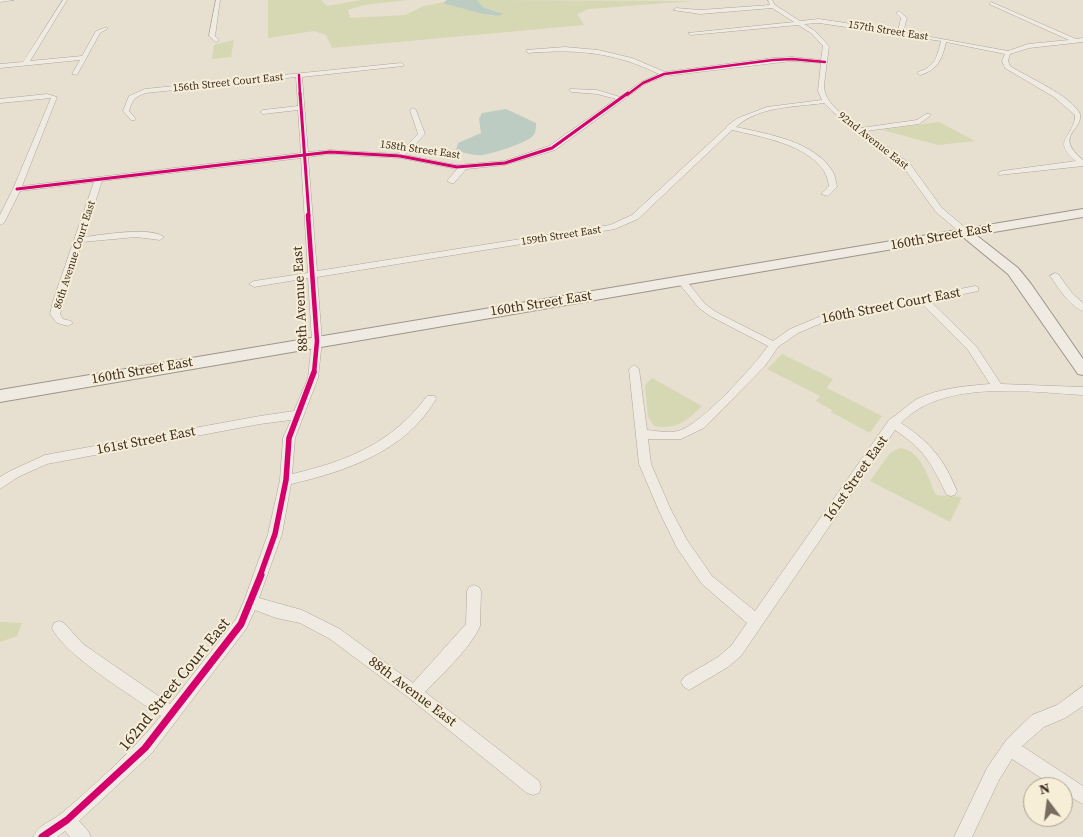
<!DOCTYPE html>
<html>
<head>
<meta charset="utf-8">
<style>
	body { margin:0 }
	#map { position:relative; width:1083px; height:837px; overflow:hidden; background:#e7e0d1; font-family:"Source Serif 4",serif }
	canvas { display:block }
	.north { position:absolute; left:1023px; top:777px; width:50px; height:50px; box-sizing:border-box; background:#f7eed8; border:1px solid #ada18e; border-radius:50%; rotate:345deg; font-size:14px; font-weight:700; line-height:20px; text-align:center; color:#3d2e20 }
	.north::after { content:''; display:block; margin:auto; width:18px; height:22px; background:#786c5e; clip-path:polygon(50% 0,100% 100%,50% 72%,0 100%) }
</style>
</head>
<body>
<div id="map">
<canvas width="1083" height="837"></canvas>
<div class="north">N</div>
</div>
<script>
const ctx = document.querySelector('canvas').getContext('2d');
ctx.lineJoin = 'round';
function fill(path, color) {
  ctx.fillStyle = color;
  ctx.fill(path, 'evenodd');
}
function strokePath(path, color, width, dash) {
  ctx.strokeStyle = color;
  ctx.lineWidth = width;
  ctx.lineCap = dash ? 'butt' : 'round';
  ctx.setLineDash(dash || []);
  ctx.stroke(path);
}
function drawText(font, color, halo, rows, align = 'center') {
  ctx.font = font + ' "Source Serif 4",serif';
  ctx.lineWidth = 4;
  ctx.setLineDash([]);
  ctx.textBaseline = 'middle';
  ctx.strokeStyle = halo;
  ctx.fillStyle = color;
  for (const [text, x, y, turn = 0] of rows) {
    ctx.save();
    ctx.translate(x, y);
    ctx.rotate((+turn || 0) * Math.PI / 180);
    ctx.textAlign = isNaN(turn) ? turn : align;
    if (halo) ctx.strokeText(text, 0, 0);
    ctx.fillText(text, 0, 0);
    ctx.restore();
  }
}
fill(new Path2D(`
	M 268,0 L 321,0 L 327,6 L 361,0 L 408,0 L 364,5 L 348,10 L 350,18 L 405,15 L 424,6 L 444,2 L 492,16 L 499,12 L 483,7 L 477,0 L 694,1 L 589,9 L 577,14 L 584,25 L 332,48 L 326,35 L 314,31 L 268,38 Z
	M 234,40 L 231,57 L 212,59 L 214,45 Z
	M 939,122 L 975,141 L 938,145 L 882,130 Z
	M 782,354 L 833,379 L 827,388 L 882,416 L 870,433 L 831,412 L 832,410 L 816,401 L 820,396 L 767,369 Z
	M 652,378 L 702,406 C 687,421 676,430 654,426 L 648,417 L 645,385 Z
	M 900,448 C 921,450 928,478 936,495 L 962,497 L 950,522 L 870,481 L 890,453 Z
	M 0,622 L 22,623 L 17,636 L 0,642 Z`), '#d6d7b3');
fill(new Path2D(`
	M 447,0 L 477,0 L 483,7 L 503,14 C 494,20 458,6 445,4 L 444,2 Z
	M 506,109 L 536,123 C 536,129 536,133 532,137 C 523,144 494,153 483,155 C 474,156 464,153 456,150 L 458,143 L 481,133 L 479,119 L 482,113 Z`), '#bcccc2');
const street = new Path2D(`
	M 0,0 L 14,0 L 0,2 Z
	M 63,0 L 67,0 L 30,61 L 82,56 L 96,31 L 107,27 L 107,29 L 100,33 L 77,75 L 72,74 L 80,60 L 0,68 L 0,64 L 23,62 Z
	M 216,0 L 220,0 L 215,36 L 219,40 L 216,42 L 209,36 Z
	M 768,0 L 772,0 L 775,5 L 800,21 L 819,19 L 898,31 L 901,18 L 896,13 L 899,11 L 907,18 L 903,32 L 1008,51 L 1028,44 L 1069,40 L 989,4 L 991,2 L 1076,39 L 1083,38 L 1083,42 L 1029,48 L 1010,54 L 1008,61 L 1010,66 C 1027,77 1072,96 1080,114 C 1083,131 1053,135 1083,160 L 1083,166 L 999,175 L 998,173 L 1002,171 L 1076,161 C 1050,140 1075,137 1075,115 L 1054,97 L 1005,68 L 1002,61 L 1005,54 L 946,42 C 942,59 938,70 920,75 L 917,73 L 918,72 C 935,67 937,57 941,41 L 819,23 L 804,24 L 815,31 L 829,46 L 824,85 C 824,105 847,117 861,128 L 917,120 L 926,114 L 930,114 L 930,116 L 919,124 L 866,131 L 910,164 L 942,208 L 969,231 L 969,235 L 963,235 L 936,212 L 904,168 L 833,112 L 824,103 C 796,107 758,106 736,127 C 767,134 815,141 833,172 C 835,176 836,182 837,187 L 828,196 L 821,194 L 829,186 C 828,181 827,176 824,171 C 806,144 762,137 732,130 L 638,219 L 615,229 L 317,277 L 322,341 L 318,378 L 295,438 L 292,474 C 348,461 392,443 427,396 L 435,396 L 436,399 C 406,451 347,471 291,484 L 282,534 L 259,598 L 302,610 L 340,629 L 413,683 L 466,624 L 467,591 L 469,587 L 474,585 L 479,587 L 481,591 L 480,626 C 470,649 443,673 425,692 L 539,781 L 541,787 L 539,793 L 533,795 L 527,793 L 409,698 L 330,639 L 300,623 L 276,618 L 255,610 L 246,629 L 151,754 L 79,821 L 88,831 L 91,837 L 70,837 L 65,831 L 57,837 L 33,837 C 38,825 52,821 62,813 C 97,783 132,751 161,716 C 134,697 64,655 52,628 L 54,623 L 59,621 L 64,623 L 83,644 L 170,704 L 236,619 L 244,601 L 268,534 L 280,480 L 283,438 L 291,420 L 260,424 L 47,464 L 18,477 L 0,489 L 0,477 L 10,471 L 45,455 L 260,416 L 294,411 L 308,378 L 312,341 L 308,278 L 254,287 L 249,284 L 254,281 L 308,273 L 301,158 L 102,181 L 84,237 C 102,235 150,226 164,237 L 160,240 L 136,237 L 82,242 L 60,314 L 63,319 L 71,321 L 73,323 L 68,326 L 57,323 L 50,314 L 53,301 L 94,182 L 20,191 L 4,223 L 0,225 L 0,215 L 13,189 L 51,98 L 0,103 L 0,99 L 47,94 L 57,97 L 22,186 L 301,153 L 298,110 L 263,114 L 260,112 L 263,110 L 298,106 L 296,77 L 146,93 C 136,96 132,100 129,111 L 136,119 L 135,120 L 131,120 L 123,111 L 129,96 L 145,89 L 401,63 L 404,65 L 403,66 L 302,77 L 308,152 L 330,150 L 398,154 L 418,134 L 410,110 L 413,108 L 416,110 L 425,134 L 405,155 L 457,165 L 504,161 L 549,146 L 616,99 L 597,94 L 572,92 L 570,91 L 570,89 L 597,90 L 620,97 L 641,82 L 659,74 C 614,52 577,49 528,53 L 526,50 L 565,47 L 598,50 L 632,58 L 665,72 L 773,58 L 792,57 L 821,60 L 823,46 L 811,33 L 798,25 L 691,35 L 688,33 L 794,22 L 772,8 L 700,14 L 673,10 L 676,8 L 700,10 L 770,5 ZM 792,61 L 821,63 L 818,91 L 822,100 L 767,107 L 738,118 L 727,126 L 726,128 L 632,215 L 610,225 L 317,271 L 308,157 L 330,154 L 400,158 L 457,169 L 447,181 L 451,183 L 454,183 L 466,169 L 505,165 L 555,150 L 645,84 L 665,76 Z
	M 1055,273 L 1058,274 L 1072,293 L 1083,303 L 1083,311 C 1069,306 1059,288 1050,276 Z
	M 682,278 L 685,279 L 705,304 L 716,312 L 773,341 L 790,329 L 819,317 L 975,286 L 978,287 L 978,291 L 930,301 L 976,346 L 1001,384 L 1083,387 L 1083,395 C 1029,392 942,379 901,423 C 930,442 944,459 957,491 L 955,495 L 951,496 L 947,495 C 930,462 926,451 895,430 L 741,656 L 728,667 L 689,690 L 684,687 L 681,682 L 684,677 L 718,657 L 731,646 L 747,623 L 702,584 L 677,548 L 659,511 L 639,464 L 629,369 L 634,365 L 639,369 L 647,430 C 657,431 668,433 678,431 C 700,426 754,366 768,346 L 710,316 L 699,308 L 677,281 ZM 921,303 L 968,350 L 990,384 C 965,386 940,388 917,399 C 907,405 899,414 889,420 L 755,611 L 712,576 L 687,540 L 671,510 L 651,464 L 648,439 L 681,439 L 704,428 L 765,366 L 778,347 L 798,333 L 824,322 Z
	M 1083,686 L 1083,706 L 1065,718 L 1044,727 L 1022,746 L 1083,786 L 1083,804 L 1063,793 L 1063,787 L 1055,787 L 1012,759 L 999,780 L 972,837 L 954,837 L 987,768 L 1007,739 L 1032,715 L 1057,705 Z`);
const secondary = new Path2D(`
	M 1083,209 L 1083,217 L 976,235 L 1018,268 L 1031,284 L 1083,359 L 1083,375 L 1078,374 L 1008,274 L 963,237 L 0,402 L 0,390 Z`);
strokePath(street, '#ada599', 1);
strokePath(secondary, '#9c958a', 2);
fill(street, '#efebe3');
fill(secondary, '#efebe3');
strokePath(new Path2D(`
	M 299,75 L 300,95
	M 627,95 L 643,83 L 664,74 L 773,60 L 792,59 L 825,62`), '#d6006c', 2.5);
strokePath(new Path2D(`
	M 300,93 L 309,216
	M 17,189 L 330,152 L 400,156 L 457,167 L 505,163 L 552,148 L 628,93`), '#d6006c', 3);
strokePath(new Path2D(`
	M 308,215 L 317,341 L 314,373`), '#d6006c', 4.5);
strokePath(new Path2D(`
	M 260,576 L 275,534 L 286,480 L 289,438 L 314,372`), '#d6006c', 5.5);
strokePath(new Path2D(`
	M 42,837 L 67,820 L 145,748 L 241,624 L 261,575`), '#d6006c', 7);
drawText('11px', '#3d2e20', '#f7eed8', [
	["157th Street East",888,31,9],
	["156th Street Court East",228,83,-6],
	["92nd Avenue East",873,141,38],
	["158th Street East",420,150,8],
	["159th Street East",561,236,-9],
	["86th Avenue Court East",75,255,-72]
]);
drawText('14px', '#3d2e20', '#f7eed8', [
	["160th Street East",941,237,-10],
	["88th Avenue East",301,299,-93],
	["160th Street East",541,304,-9],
	["160th Street Court East",891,306,-11],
	["160th Street East",142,371,-10],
	["161st Street East",146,441,-11],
	["161st Street East",856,479,-55],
	["88th Avenue East",412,692,37]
]);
drawText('16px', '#3d2e20', '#f7eed8', [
	["162nd Street Court East",175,685,-51]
]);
</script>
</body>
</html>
